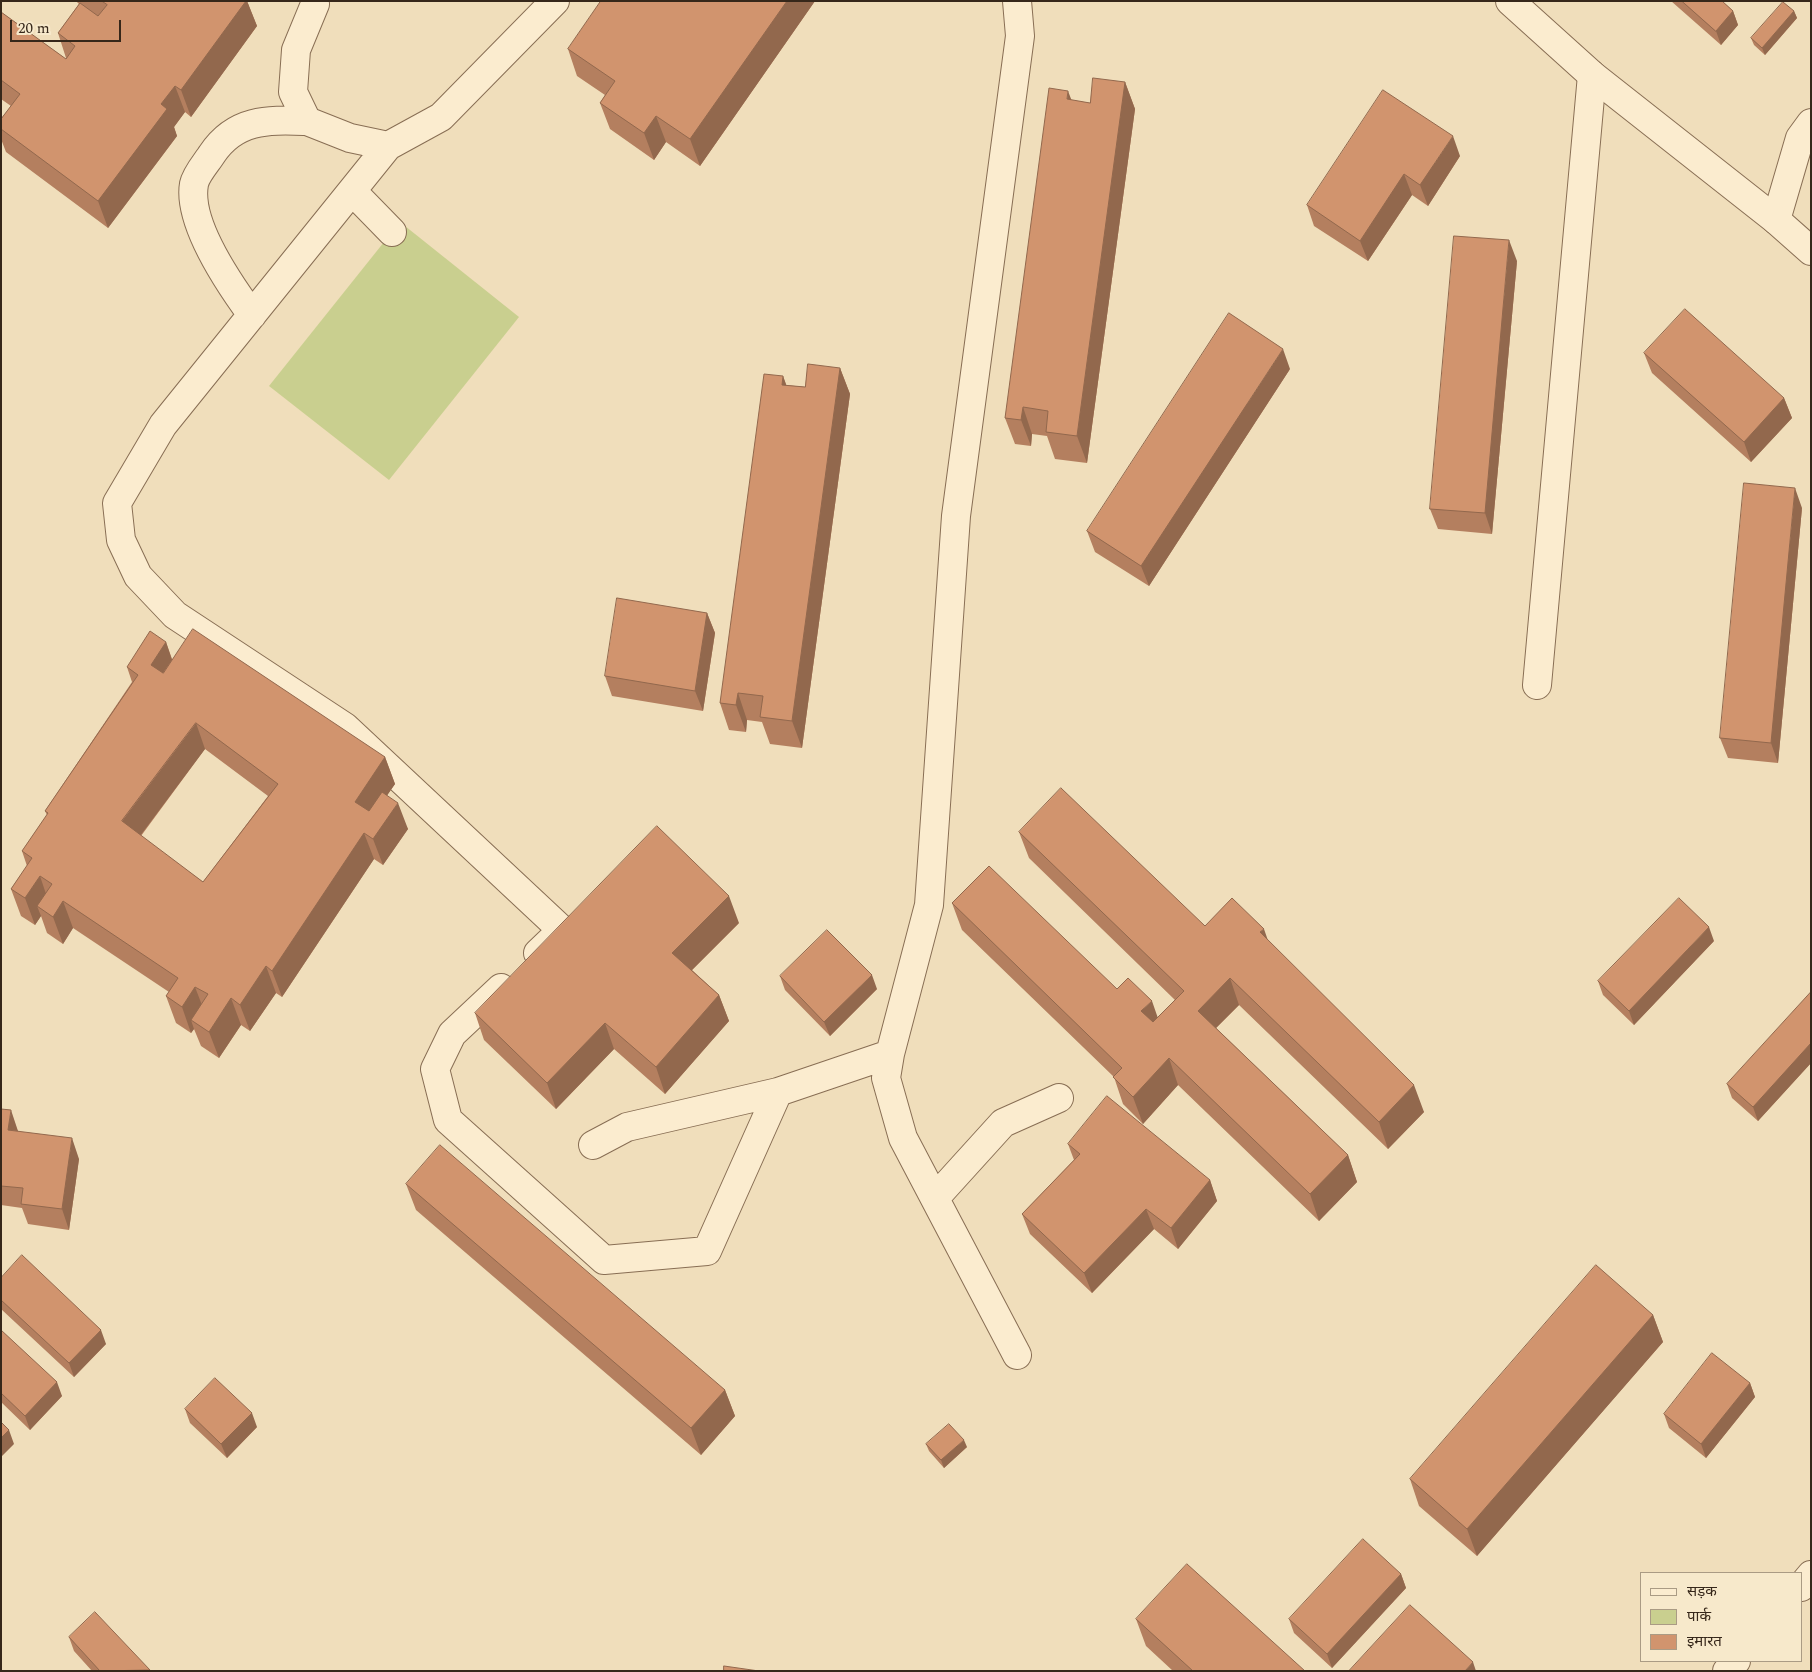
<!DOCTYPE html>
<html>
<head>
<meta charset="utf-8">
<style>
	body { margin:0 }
	#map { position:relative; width:1812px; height:1672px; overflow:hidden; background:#f0debb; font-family:Spectral,"Noto Sans Devanagari",serif }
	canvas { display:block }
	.frame { position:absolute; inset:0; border:2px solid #36271a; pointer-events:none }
	.legend { position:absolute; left:1640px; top:1572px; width:162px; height:90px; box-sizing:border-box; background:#f7e9cb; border:1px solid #aa9b84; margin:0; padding:6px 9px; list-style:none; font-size:15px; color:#36271a }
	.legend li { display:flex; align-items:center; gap:10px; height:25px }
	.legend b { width:25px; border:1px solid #aa9b84 }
	.scale { position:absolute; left:10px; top:20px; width:111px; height:22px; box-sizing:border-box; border:2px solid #36271a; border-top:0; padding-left:6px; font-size:15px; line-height:18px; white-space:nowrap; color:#36271a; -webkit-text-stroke:4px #f7e9cb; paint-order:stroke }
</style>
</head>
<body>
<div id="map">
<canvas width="1812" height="1672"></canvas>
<div class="frame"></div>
<ul class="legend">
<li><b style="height:6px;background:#fbeccf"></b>सड़क</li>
<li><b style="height:14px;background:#c9cf8f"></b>पार्क</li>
<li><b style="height:14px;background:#d1946e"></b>इमारत</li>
</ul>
<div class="scale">20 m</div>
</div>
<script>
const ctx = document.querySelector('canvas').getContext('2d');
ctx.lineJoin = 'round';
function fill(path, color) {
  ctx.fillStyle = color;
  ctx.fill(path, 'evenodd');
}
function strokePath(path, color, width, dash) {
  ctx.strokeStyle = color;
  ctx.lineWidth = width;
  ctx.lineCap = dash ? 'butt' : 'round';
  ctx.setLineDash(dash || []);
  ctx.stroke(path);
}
fill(new Path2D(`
	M 400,222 L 519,317 L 389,480 L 269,386 Z`), '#c9cf8f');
const minor = new Path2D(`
	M 315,4 L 296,50 L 293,92 L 307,121 L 350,138 L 388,146
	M 352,191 L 392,232
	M 1776,220 L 1800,138 L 1811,123
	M 252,315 C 230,285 187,223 194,184 C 196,174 207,162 212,154 C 236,118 269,120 307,121
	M 1537,685 L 1592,75
	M 538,953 L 562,930 L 345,727 L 175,615 L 138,576 L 121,540 L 117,503 L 163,425 L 388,146 L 441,117 L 555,1
	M 501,988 L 452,1034 L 435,1069 L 448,1120 L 604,1260 L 707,1251 L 778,1092 L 890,1054 L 929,905 L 956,516 L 1020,36 L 1017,1
	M 890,1054 L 886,1078 L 903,1138 L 1017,1355
	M 593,1145 L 627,1127 L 778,1092
	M 935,1198 L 1003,1123 L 1059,1098`);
const tertiary = new Path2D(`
	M 1510,1 L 1592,75 L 1776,220 L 1811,251
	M 1801,1587 L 1811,1575
	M 1727,1671 L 1736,1661`);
strokePath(minor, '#886e54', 30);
strokePath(tertiary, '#886e54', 30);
strokePath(minor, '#fbeccf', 28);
strokePath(tertiary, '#fbeccf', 28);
fill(new Path2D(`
	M 76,1 L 247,1 L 257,26 L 191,117 L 185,112 L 174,127 L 177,136 L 108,228 L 6,152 L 1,139 L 1,119 L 11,106 L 1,99 L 1,12 L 66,59 L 66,58 L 58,33 L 79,4 Z
	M 601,1 L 815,1 L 700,166 L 666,142 L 654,160 L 610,129 L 600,103 L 605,95 L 577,76 L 568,49 Z
	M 1671,1 L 1722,1 L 1733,11 L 1738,25 L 1721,45 Z
	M 1794,11 L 1797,18 L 1765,55 L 1754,45 L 1751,38 Z
	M 1125,82 L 1135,109 L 1087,463 L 1055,459 L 1047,436 L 1032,434 L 1031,446 L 1015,444 L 1005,418 L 1071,100 L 1090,103 Z
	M 1460,156 L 1428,206 L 1412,195 L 1368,261 L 1314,226 L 1307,205 Z
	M 1517,261 L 1492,534 L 1438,529 L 1430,509 Z
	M 1644,353 L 1784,398 L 1792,418 L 1751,462 L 1652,373 Z
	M 840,368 L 850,394 L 802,748 L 770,744 L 762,722 L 747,720 L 746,732 L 729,730 L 720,703 L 783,376 L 786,385 L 805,387 Z
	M 1290,369 L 1149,586 L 1095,552 L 1087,531 Z
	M 1802,508 L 1778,763 L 1728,758 L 1720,738 Z
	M 707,613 L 715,633 L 703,711 L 612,696 L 605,676 Z
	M 166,642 L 172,659 L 385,757 L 395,784 L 387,795 L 408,829 L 383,865 L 374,859 L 282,997 L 276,993 L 250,1031 L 241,1025 L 219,1058 L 201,1046 L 194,1029 L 191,1033 L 176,1023 L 166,996 L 169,992 L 73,928 L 63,944 L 47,933 L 41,916 L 35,925 L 21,916 L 11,889 L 27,866 L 22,851 L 47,815 L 45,811 L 132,682 L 127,667 ZM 205,749 L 268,796 L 203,882 L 141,836 Z
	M 1019,832 L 1205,926 L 1267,939 L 1424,1112 L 1388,1149 L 1239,1005 L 1216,1028 L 1348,1155 L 1357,1182 L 1319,1221 L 1178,1085 L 1143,1124 L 1123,1104 L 1114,1077 L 962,930 L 952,903 L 1117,989 L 1158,1018 L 1175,1000 L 1029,858 Z
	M 739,923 L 692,970 L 719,995 L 729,1021 L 665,1094 L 614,1049 L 556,1109 L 484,1040 L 475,1013 Z
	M 1714,941 L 1634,1025 L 1603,995 L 1598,981 Z
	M 780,976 L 877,989 L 830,1036 L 785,990 Z
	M 1811,992 L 1811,1063 L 1758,1121 L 1732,1098 L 1727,1084 Z
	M 1,1109 L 18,1131 L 79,1159 L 69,1230 L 28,1224 L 22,1208 L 1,1205 Z
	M 1068,1144 L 1210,1180 L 1217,1201 L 1178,1249 L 1154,1229 L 1092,1293 L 1030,1234 L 1022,1214 L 1074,1160 Z
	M 406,1184 L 725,1390 L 735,1416 L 701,1455 L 416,1210 Z
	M 1,1278 L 106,1344 L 74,1377 L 1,1309 Z
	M 1653,1315 L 1663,1342 L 1477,1556 L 1419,1506 L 1410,1479 Z
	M 1,1330 L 62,1396 L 30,1430 L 1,1402 Z
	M 1750,1383 L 1755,1397 L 1706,1458 L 1669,1428 L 1664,1414 Z
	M 185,1409 L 257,1427 L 227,1458 L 190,1423 Z
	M 926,1444 L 967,1447 L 944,1468 L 929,1451 Z
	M 1401,1574 L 1406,1588 L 1332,1668 L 1294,1633 L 1289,1619 Z
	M 1136,1619 L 1305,1671 L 1173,1671 L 1146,1646 Z
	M 69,1637 L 150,1671 L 92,1671 L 74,1651 Z`), '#b47f5f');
fill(new Path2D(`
	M 246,1 L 247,1 L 257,26 L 191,117 L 181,90 Z
	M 787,1 L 815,1 L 700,166 L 690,139 Z
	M 1733,11 L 1738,25 L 1721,45 L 1716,31 Z
	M 1794,11 L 1797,18 L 1765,55 L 1762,48 Z
	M 1125,82 L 1135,109 L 1087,463 L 1077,436 Z
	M 175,86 L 185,112 L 174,127 L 177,136 L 108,228 L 98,201 L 161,104 Z
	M 1068,91 L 1078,117 L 1067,99 Z
	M 656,116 L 666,142 L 654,160 L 644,133 Z
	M 1453,136 L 1460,156 L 1428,206 L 1420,185 Z
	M 1404,174 L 1412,195 L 1368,261 L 1360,241 Z
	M 1509,240 L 1517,261 L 1492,534 L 1485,513 Z
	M 1283,349 L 1290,369 L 1149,586 L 1141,566 Z
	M 840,368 L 850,394 L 802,748 L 792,721 Z
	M 783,376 L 793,403 L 782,385 Z
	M 1784,398 L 1792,418 L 1751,462 L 1744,442 Z
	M 1023,407 L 1032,434 L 1031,446 L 1021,420 Z
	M 1795,488 L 1802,508 L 1778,763 L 1771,743 Z
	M 707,613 L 715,633 L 703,711 L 695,691 Z
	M 166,642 L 175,669 L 160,692 L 151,665 Z
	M 738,693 L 747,720 L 746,732 L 736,705 Z
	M 196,723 L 205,749 L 131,848 L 122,821 Z
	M 385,757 L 395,784 L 364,829 L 355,802 Z
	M 398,803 L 408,829 L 383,865 L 373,839 Z
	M 364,833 L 374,859 L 282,997 L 272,971 Z
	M 40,876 L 49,903 L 37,906 L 41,916 L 35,925 L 25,898 Z
	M 729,896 L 739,923 L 682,980 L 672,953 Z
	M 63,901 L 73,928 L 63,944 L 53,917 Z
	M 1709,927 L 1714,941 L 1634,1025 L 1629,1011 Z
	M 1264,929 L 1273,955 L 1260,932 Z
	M 266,966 L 276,993 L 250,1031 L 240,1005 Z
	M 872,975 L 877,989 L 830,1036 L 824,1022 Z
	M 1230,978 L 1239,1005 L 1207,1037 L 1198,1011 Z
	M 195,987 L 205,1013 L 191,1020 L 194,1029 L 191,1033 L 182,1007 Z
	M 719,995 L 729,1021 L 665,1094 L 656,1067 Z
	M 231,998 L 241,1025 L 219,1058 L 209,1032 Z
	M 1152,1001 L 1161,1027 L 1151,1038 L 1141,1011 Z
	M 605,1023 L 614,1049 L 556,1109 L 547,1083 Z
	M 1811,1043 L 1811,1063 L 1758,1121 L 1753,1107 Z
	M 1169,1058 L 1178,1085 L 1143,1124 L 1133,1097 Z
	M 1414,1085 L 1424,1112 L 1388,1149 L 1379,1122 Z
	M 11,1110 L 18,1131 L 8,1130 Z
	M 72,1138 L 79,1159 L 69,1230 L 62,1209 Z
	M 1348,1155 L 1357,1182 L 1319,1221 L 1310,1194 Z
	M 1210,1180 L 1217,1201 L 1178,1249 L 1171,1228 Z
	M 1146,1209 L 1154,1229 L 1092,1293 L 1084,1273 Z
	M 1653,1315 L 1663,1342 L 1477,1556 L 1467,1529 Z
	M 101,1330 L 106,1344 L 74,1377 L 69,1363 Z
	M 57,1382 L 62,1396 L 30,1430 L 25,1416 Z
	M 1750,1383 L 1755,1397 L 1706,1458 L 1701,1444 Z
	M 725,1390 L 735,1416 L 701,1455 L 691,1428 Z
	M 252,1413 L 257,1427 L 227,1458 L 221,1444 Z
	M 9,1430 L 14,1444 L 1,1457 L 1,1438 Z
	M 964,1440 L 967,1447 L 944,1468 L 941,1460 Z
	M 1401,1574 L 1406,1588 L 1332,1668 L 1327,1654 Z
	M 1473,1662 L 1476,1671 L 1465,1671 Z`), '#92684d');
const building = new Path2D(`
	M 102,1 L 246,1 L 181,90 L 175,86 L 161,104 L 167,109 L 98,201 L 1,129 L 1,119 L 20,94 L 1,80 L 1,12 L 66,59 L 75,46 L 58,33 L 80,3 L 98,16 L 107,5 Z
	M 601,1 L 787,1 L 690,139 L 656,116 L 644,133 L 600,103 L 615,81 L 568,49 Z
	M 1682,1 L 1722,1 L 1733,11 L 1716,31 Z
	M 1783,2 L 1794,11 L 1762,48 L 1751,38 Z
	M 1093,78 L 1125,82 L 1077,436 L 1046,432 L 1048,411 L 1023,407 L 1021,420 L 1005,418 L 1049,88 L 1068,91 L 1067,99 L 1090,103 Z
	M 1383,90 L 1453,136 L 1420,185 L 1404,174 L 1360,241 L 1307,205 Z
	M 1454,236 L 1509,240 L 1485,513 L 1430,509 Z
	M 1685,309 L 1784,398 L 1744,442 L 1644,353 Z
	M 1229,313 L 1283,349 L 1141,566 L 1087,531 Z
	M 808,364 L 840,368 L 792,721 L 760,717 L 763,696 L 738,693 L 736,705 L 720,703 L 764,374 L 783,376 L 782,385 L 805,387 Z
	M 1744,483 L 1795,488 L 1771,743 L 1720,738 Z
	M 617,598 L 707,613 L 695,691 L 605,676 Z
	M 193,629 L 385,757 L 355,802 L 369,811 L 382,792 L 398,803 L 373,839 L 364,833 L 272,971 L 266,966 L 240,1005 L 231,998 L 209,1032 L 191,1020 L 208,994 L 195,987 L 182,1007 L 166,996 L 178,978 L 63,901 L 53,917 L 37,906 L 52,884 L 40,876 L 25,898 L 11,889 L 32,858 L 22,851 L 48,813 L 45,811 L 138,675 L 127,667 L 150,631 L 166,642 L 151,665 L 163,673 ZM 196,723 L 278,784 L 203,882 L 122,821 Z
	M 1061,788 L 1205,926 L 1232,898 L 1264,929 L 1260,932 L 1414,1085 L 1379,1122 L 1230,978 L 1198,1011 L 1348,1155 L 1310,1194 L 1169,1058 L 1133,1097 L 1113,1077 L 1122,1068 L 952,903 L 989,866 L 1117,989 L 1128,978 L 1152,1001 L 1141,1011 L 1153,1022 L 1184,991 L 1019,832 Z
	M 657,826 L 729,896 L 672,953 L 719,995 L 656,1067 L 605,1023 L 547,1083 L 475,1013 Z
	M 1679,898 L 1709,927 L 1629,1011 L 1598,981 Z
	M 827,930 L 872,975 L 824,1022 L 780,976 Z
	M 1811,992 L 1811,1043 L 1753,1107 L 1727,1084 Z
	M 1107,1096 L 1210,1180 L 1171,1228 L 1146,1209 L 1084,1273 L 1022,1214 L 1080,1154 L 1068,1144 Z
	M 1,1109 L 11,1110 L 8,1130 L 72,1138 L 62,1209 L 21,1204 L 23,1188 L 1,1186 Z
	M 440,1145 L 725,1390 L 691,1428 L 406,1184 Z
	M 22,1255 L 101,1330 L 69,1363 L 1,1300 L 1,1278 Z
	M 1596,1265 L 1653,1315 L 1467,1529 L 1410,1479 Z
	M 1,1330 L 57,1382 L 25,1416 L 1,1393 Z
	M 1712,1353 L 1750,1383 L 1701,1444 L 1664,1414 Z
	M 215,1378 L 252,1413 L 221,1444 L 185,1409 Z
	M 1,1422 L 9,1430 L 1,1438 Z
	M 949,1424 L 964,1440 L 941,1460 L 926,1444 Z
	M 1363,1539 L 1401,1574 L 1327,1654 L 1289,1619 Z
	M 1187,1564 L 1305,1671 L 1193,1671 L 1136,1619 Z
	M 1410,1605 L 1473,1662 L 1465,1671 L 1349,1671 Z
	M 95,1612 L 150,1670 L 100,1671 L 69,1637 Z
	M 724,1666 L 759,1671 L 724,1671 Z`);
fill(building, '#d1946e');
strokePath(building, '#92684d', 1);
</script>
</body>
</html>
